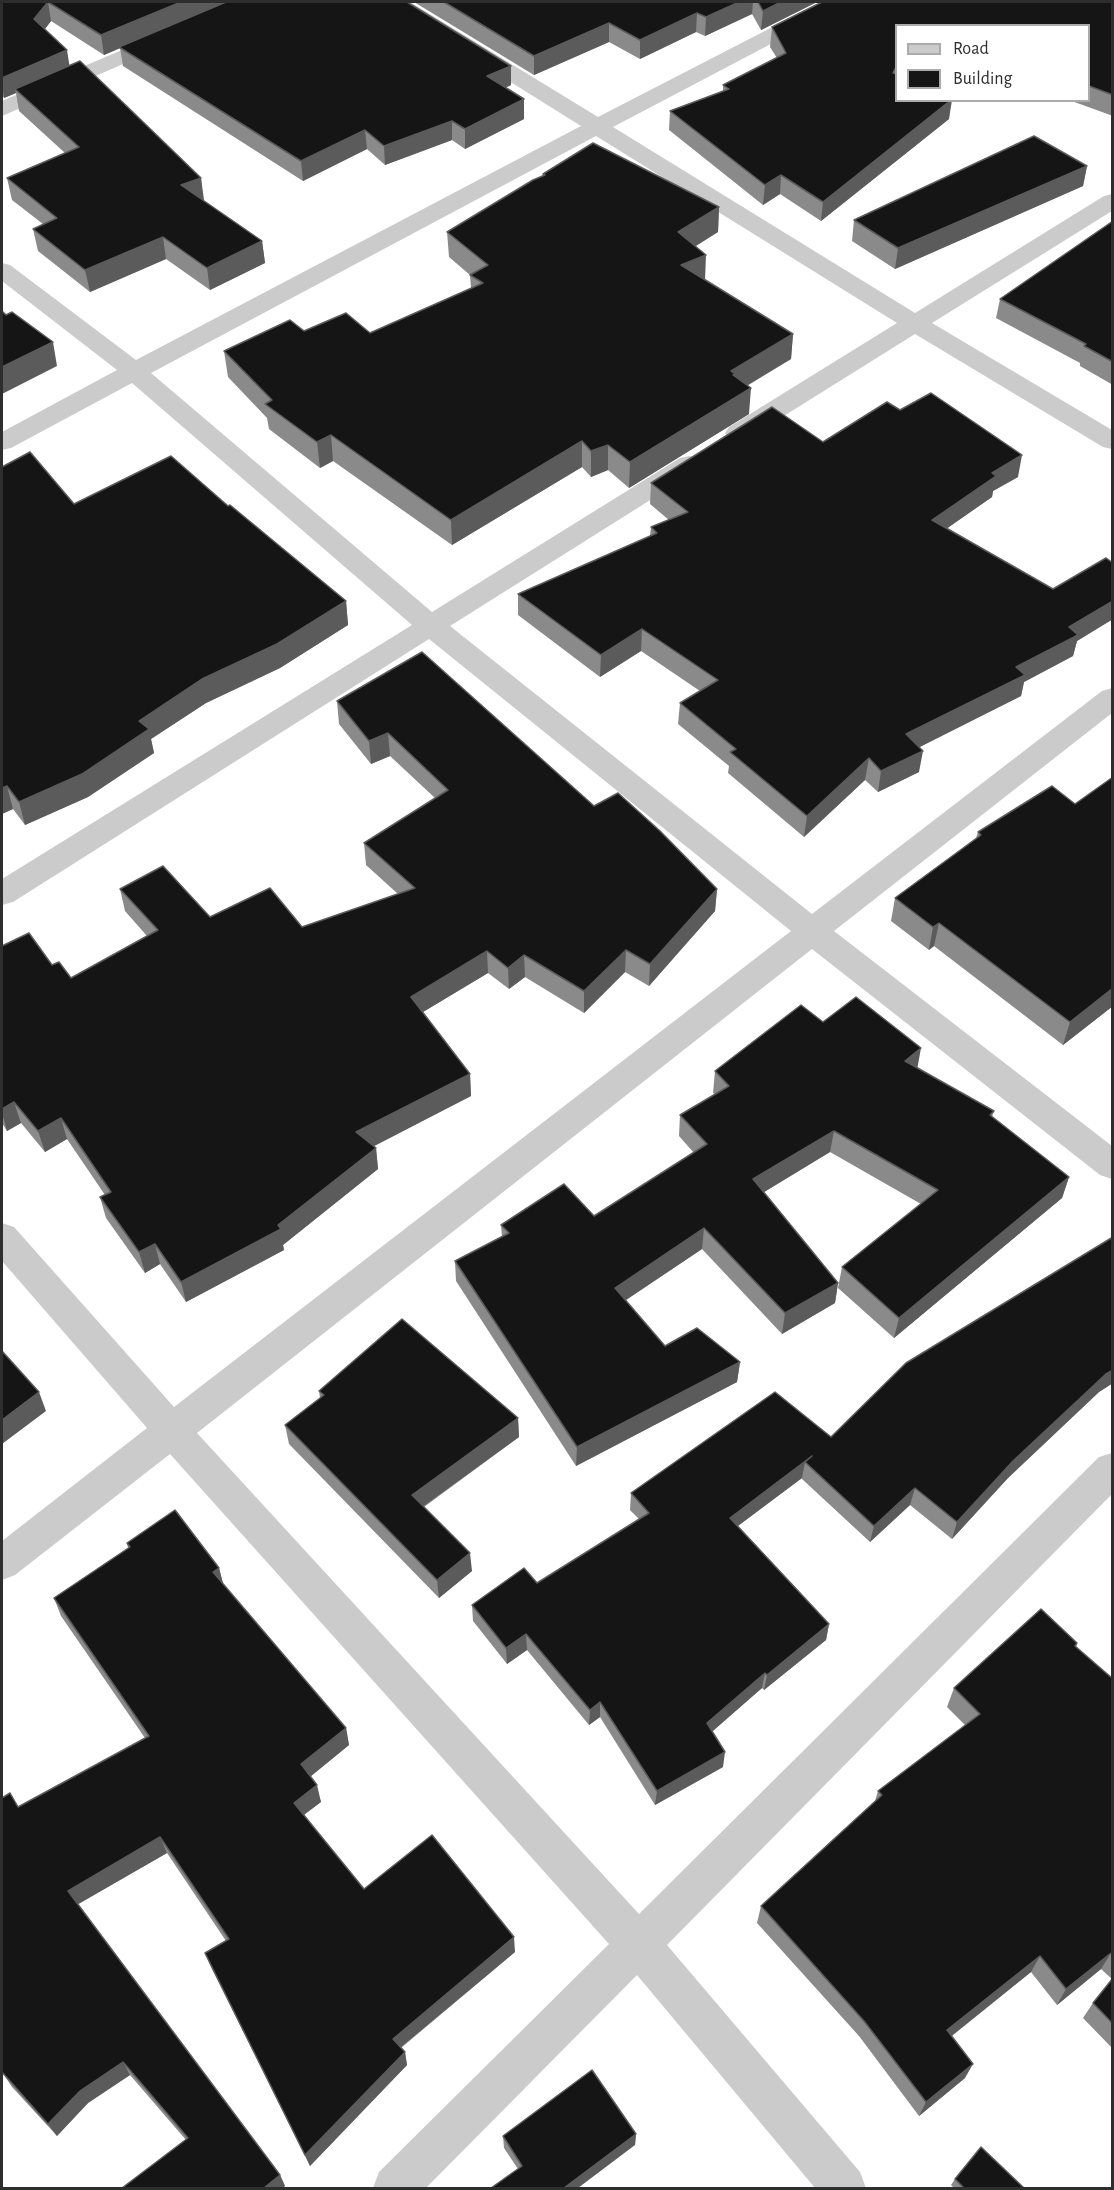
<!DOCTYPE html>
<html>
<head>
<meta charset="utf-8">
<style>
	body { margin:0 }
	#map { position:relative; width:1114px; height:2190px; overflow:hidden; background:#fff; font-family:"Alegreya Sans",sans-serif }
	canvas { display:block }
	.frame { position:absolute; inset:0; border:3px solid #2e2e2e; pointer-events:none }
	.legend { position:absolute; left:895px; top:24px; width:195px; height:78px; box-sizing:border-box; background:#fff; border:2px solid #ababab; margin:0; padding:8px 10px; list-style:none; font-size:18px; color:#2e2e2e }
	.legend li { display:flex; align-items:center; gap:12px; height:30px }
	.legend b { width:30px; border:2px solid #ababab }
</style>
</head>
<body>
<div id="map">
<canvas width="1114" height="2190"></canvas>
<div class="frame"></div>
<ul class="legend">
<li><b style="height:8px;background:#cbcbcb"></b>Road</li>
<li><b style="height:16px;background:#151515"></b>Building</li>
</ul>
</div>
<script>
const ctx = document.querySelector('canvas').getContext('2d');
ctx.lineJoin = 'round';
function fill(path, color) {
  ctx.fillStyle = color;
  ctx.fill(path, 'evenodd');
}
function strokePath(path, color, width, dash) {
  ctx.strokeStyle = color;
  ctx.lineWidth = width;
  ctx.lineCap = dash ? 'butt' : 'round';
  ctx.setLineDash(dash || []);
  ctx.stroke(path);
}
fill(new Path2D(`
	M 386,2 L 410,2 L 598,117 L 821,2 L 846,2 L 843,6 L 613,127 L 915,313 L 1104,196 L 1112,194 L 1112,211 L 932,323 L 1112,430 L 1112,449 L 1103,447 L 915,334 L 747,439 L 738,441 L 729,439 L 725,433 L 729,427 L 897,323 L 596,136 L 151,373 L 432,612 L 680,458 L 689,456 L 698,458 L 702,464 L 698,470 L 450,626 L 812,914 L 1102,691 L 1112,688 L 1112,713 L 834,931 L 1112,1146 L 1112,1179 L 1100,1175 L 812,949 L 197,1433 L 639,1914 L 1099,1457 L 1112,1453 L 1112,1494 L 667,1945 L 860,2172 L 866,2188 L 815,2188 L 637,1975 L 426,2188 L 373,2188 L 379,2172 L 609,1944 L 170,1454 L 15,1575 L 2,1580 L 2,1541 L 147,1428 L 2,1261 L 2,1223 L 14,1227 L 174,1407 L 791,931 L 429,639 L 13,902 L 2,905 L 2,879 L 412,625 L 132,383 L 11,448 L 2,450 L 2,432 L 117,370 L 2,281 L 2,263 L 10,265 L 136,360 L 581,126 L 389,6 Z
	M 162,33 L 170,34 L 173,39 L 170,44 L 2,116 L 2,101 Z`), '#cbcbcb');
fill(new Path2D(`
	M 2,2 L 407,2 L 511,85 L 505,88 L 524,99 L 524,119 L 465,149 L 452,140 L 385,165 L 367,149 L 303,181 L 123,66 L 120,48 L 104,55 L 51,21 L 45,29 L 69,66 L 201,178 L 203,200 L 262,241 L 265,263 L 210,290 L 166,259 L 90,292 L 38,251 L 33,229 L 43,224 L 12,200 L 7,178 L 65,153 L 19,111 L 16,93 L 4,98 L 2,95 Z
	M 414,2 L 817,2 L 761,30 L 752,14 L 705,36 L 696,32 L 640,59 L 609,42 L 534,75 Z
	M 1113,2 L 1113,116 L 1069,100 L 1089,100 L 1089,26 L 897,26 L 897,100 L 949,119 L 821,221 L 780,194 L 763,205 L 669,130 L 670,111 L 723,91 L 723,85 L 777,58 L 770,47 L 772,27 Z
	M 1087,166 L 1083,186 L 895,269 L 852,241 L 854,220 Z
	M 543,174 L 719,207 L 718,232 L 695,246 L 705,280 L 793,334 L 791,359 L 747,386 L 749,414 L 629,488 L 608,470 L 591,477 L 582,467 L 452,545 L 333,461 L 320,468 L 269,429 L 267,418 L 228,377 L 224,351 L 304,331 L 370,333 L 471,288 L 470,275 L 449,257 L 447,232 L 543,176 Z
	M 1113,221 L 1113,385 L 1080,366 L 1080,363 L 996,318 L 1000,299 Z
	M 900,410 L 1018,477 L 993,491 L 992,497 L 947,528 L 1053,589 L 1113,563 L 1113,619 L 1077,641 L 1073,656 L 1024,682 L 1021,696 L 919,747 L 919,772 L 878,792 L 865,780 L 804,837 L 728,773 L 729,766 L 678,724 L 680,703 L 700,691 L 641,651 L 600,677 L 518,615 L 518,594 L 650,536 L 651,527 L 669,520 L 650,504 L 651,483 L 823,442 Z
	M 2,467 L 74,504 L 228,506 L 346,601 L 348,625 L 280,668 L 206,703 L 151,739 L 154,753 L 88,797 L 25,825 L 13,809 L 2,814 Z
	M 337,701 L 594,806 L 717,889 L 715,911 L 649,986 L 625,972 L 584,1013 L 525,977 L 509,989 L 488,973 L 423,1012 L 470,1074 L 471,1096 L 373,1146 L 376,1148 L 378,1169 L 283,1245 L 284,1250 L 186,1302 L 160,1264 L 145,1273 L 106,1218 L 100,1197 L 105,1195 L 67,1139 L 45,1152 L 21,1123 L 7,1131 L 2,1123 L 2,946 L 52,965 L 71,978 L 147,936 L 125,911 L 120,889 L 210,917 L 302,927 L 398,894 L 366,865 L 364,843 L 435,798 L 390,756 L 371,764 L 339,724 Z
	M 1113,777 L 1113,1006 L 1063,1045 L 934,946 L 929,950 L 891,921 L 895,898 L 976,838 L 978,832 L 1075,804 Z
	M 823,1022 L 917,1068 L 994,1111 L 992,1117 L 1069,1177 L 1062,1198 L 894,1338 L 838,1288 L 842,1267 L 921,1204 L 830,1152 L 764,1192 L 838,1283 L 835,1303 L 782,1334 L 702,1249 L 626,1300 L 665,1346 L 740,1362 L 737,1382 L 576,1466 L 456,1281 L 455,1261 L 502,1237 L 501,1225 L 594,1216 L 694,1153 L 679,1136 L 680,1115 L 715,1094 L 713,1093 L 715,1071 Z
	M 1113,1237 L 1113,1383 L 1099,1392 L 1008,1478 L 952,1539 L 910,1505 L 870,1542 L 802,1479 L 802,1478 L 738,1526 L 829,1624 L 826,1640 L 764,1690 L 762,1688 L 712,1731 L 723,1767 L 655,1805 L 600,1717 L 589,1725 L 527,1650 L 507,1664 L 473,1621 L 472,1605 L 537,1583 L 639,1519 L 630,1510 L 631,1493 L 831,1437 Z
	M 319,1391 L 518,1418 L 519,1437 L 424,1507 L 472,1571 L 439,1598 L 289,1444 L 285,1425 L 320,1398 Z
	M 127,1543 L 219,1568 L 223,1584 L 346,1728 L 349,1745 L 311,1776 L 321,1802 L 304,1815 L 364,1889 L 515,1952 L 401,2048 L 405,2052 L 407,2065 L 310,2166 L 211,1967 L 205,1953 L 226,1941 L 167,1853 L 78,1904 L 280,2175 L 285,2186 L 186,2140 L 130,2075 L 88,2103 L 57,2136 L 12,2087 L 2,2072 L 18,1807 L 145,1738 L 61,1616 L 54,1598 L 128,1548 Z
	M 1077,1643 L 1076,1647 L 1113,1679 L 1113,2049 L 1083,2018 L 1093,2003 L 1112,1979 L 1101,1969 L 1057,2005 L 1031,1972 L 952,2036 L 965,2078 L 919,2116 L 859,2036 L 757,1923 L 761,1906 L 875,1801 L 878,1791 L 965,1725 L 947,1707 L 954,1688 Z
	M 636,2134 L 635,2145 L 518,2169 L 504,2148 L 503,2136 Z
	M 955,2179 L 1024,2188 L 954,2188 L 951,2185 Z`), '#8a8a8a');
fill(new Path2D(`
	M 48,2 L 51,21 L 38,38 L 34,19 Z
	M 181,2 L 228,2 L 104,55 L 101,35 Z
	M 739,2 L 753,2 L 752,14 L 705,36 L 706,17 Z
	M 781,2 L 817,2 L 761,30 L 763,11 Z
	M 697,13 L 696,32 L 640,59 L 640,40 Z
	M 609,23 L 609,42 L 534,75 L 534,56 Z
	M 67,50 L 70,69 L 15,89 L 16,93 L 4,98 L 2,83 L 2,78 Z
	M 511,66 L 511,85 L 487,96 L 487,76 Z
	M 524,99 L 524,119 L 465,149 L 465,129 Z
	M 951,100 L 952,100 L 949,119 L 821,221 L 823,202 Z
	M 452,121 L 452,140 L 385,165 L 384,146 Z
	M 365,130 L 367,149 L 303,181 L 301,161 Z
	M 1087,166 L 1083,186 L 895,269 L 898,248 Z
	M 781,175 L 780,194 L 763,205 L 765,185 Z
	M 201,178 L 204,200 L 184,207 L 181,185 Z
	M 719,207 L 718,232 L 677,258 L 678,232 Z
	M 163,237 L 166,259 L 90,292 L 85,270 Z
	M 262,241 L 265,263 L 210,290 L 207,268 Z
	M 706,255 L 705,281 L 681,265 Z
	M 793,334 L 791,359 L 734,393 L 751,388 L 749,414 L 629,488 L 630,462 L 731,371 Z
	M 53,342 L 57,366 L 2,394 L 2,367 Z
	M 331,435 L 333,461 L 320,468 L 317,442 Z
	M 582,441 L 582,467 L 452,545 L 451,520 Z
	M 608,445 L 608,470 L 591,477 L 591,451 Z
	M 1022,455 L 1018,477 L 993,491 L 992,497 L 929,541 L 932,520 L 992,473 Z
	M 346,601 L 348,625 L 280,668 L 206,703 L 151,739 L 154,753 L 88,797 L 25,825 L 19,802 L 202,679 Z
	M 1113,601 L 1113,619 L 1077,641 L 1073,656 L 1024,682 L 1021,696 L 902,756 L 906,734 L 1016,667 L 1069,627 Z
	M 642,629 L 641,651 L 600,677 L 601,655 Z
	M 388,733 L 390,756 L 371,764 L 369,741 Z
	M 923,751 L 919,772 L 878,792 L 881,771 Z
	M 869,758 L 865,780 L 804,837 L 807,816 Z
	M 7,786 L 13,809 L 2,814 L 2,788 Z
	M 717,889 L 715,911 L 649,986 L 650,964 Z
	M 939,923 L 934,946 L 929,950 L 933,927 Z
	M 626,950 L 625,972 L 584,1013 L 584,991 Z
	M 487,951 L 488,973 L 413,1018 L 411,997 Z
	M 524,955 L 525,977 L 509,989 L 508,968 Z
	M 1113,988 L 1113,1006 L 1063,1045 L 1070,1022 Z
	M 921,1048 L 917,1070 L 905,1061 Z
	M 470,1074 L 471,1096 L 359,1154 L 356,1132 Z
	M 14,1102 L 21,1123 L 7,1131 L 2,1113 L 2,1109 Z
	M 61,1118 L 67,1139 L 45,1152 L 38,1131 Z
	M 834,1131 L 830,1152 L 751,1200 L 753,1179 Z
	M 376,1148 L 378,1169 L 283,1245 L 284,1250 L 186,1302 L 181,1282 L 278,1225 Z
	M 1069,1177 L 1062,1198 L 894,1338 L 899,1318 Z
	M 704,1228 L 702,1249 L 614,1308 L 615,1288 Z
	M 155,1244 L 160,1264 L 145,1273 L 139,1252 Z
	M 838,1283 L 835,1303 L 782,1334 L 785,1313 Z
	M 740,1362 L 737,1382 L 576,1466 L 577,1447 Z
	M 1113,1370 L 1113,1383 L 1099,1392 L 1008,1478 L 952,1539 L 957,1522 L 1013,1461 L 1106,1374 Z
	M 39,1392 L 46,1411 L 2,1444 L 2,1420 Z
	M 518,1418 L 519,1437 L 414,1513 L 412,1495 Z
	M 812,1456 L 805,1462 L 802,1478 L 727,1534 L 730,1518 Z
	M 915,1488 L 910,1505 L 870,1542 L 874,1526 Z
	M 470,1553 L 472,1571 L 439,1598 L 437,1580 Z
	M 219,1568 L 224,1587 L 213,1572 Z
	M 829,1624 L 826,1640 L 764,1690 L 767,1675 Z
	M 526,1634 L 527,1650 L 507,1664 L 506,1648 Z
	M 765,1673 L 762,1688 L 705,1738 L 707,1723 Z
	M 600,1702 L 600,1717 L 589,1725 L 590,1710 Z
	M 346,1728 L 349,1745 L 305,1781 L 301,1764 Z
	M 725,1752 L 723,1767 L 655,1805 L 657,1791 Z
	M 317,1785 L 321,1802 L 298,1819 L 294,1803 Z
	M 160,1837 L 167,1853 L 75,1906 L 68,1891 Z
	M 514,1937 L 515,1952 L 395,2052 L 393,2039 Z
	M 1111,1953 L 1101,1969 L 1057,2005 L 1066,1989 Z
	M 1040,1956 L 1031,1972 L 940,2045 L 947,2030 Z
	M 405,2052 L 407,2065 L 310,2166 L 305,2155 Z
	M 123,2062 L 130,2075 L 88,2103 L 57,2136 L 48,2124 L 80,2091 Z
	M 973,2064 L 965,2078 L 919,2116 L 926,2102 Z
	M 636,2134 L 635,2145 L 578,2188 L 564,2188 Z
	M 280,2175 L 285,2186 L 283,2188 L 264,2188 Z`), '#5b5b5b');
const building = new Path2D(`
	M 2,2 L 181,2 L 101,35 L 48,2 L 34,19 L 67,50 L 2,78 Z
	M 226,2 L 407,2 L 511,66 L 487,76 L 524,99 L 465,129 L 452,121 L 384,146 L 365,130 L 301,161 L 119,47 Z
	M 444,2 L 739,2 L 706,17 L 697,13 L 640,40 L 609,23 L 534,56 Z
	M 758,2 L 781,2 L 763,11 Z
	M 822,2 L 1113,2 L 1113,95 L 1089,86 L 1089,26 L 897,26 L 897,65 L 893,73 L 897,74 L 897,100 L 951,100 L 823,202 L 781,175 L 765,185 L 670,111 L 729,89 L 723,85 L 786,53 L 772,27 Z
	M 80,61 L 201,178 L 181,185 L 262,241 L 207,268 L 163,237 L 85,270 L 33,229 L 57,218 L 7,178 L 79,147 L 15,89 Z
	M 1034,136 L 1087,166 L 898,248 L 854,220 Z
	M 593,143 L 719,207 L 678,232 L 706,255 L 681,265 L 793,334 L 731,371 L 735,374 L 733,375 L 751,388 L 630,462 L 608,445 L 591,451 L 582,441 L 451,520 L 331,435 L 317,442 L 265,404 L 272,400 L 224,351 L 290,320 L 304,331 L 346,313 L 370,333 L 483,283 L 470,275 L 488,265 L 447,232 L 533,180 L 545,175 L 543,174 Z
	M 1113,221 L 1113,362 L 1084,346 L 1086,344 L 1000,299 Z
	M 2,311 L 6,315 L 12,312 L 53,342 L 2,367 Z
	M 931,393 L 1022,455 L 992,473 L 996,476 L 932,520 L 1053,589 L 1106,558 L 1113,563 L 1113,601 L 1069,627 L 1078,635 L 1016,667 L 1025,675 L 906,734 L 923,751 L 881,771 L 869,758 L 807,816 L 730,752 L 736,749 L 680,703 L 718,680 L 642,629 L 601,655 L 518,594 L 657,533 L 651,527 L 688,512 L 651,483 L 772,407 L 823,442 L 887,402 L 900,410 Z
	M 30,452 L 74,504 L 171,456 L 228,506 L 230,505 L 346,601 L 277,644 L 202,679 L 139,721 L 149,729 L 82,774 L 19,802 L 7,786 L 2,788 L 2,467 Z
	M 422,652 L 594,806 L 618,793 L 660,831 L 717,889 L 650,964 L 626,950 L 584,991 L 524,955 L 508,968 L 487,951 L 411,997 L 470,1074 L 356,1132 L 376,1148 L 278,1225 L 281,1229 L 181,1282 L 155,1244 L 139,1252 L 100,1197 L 111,1192 L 61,1118 L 38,1131 L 14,1102 L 2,1109 L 2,946 L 29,933 L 52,965 L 59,962 L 71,978 L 158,930 L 120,889 L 163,866 L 210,917 L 270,888 L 302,927 L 415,888 L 364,843 L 448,790 L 388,733 L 369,741 L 337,701 Z
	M 1113,777 L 1113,988 L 1070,1022 L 939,923 L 933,927 L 895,898 L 981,835 L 978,832 L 1052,786 L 1075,804 Z
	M 856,997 L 921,1048 L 905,1061 L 994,1111 L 990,1115 L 1069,1177 L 899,1318 L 842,1267 L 938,1190 L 834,1131 L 753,1179 L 838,1283 L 785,1313 L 704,1228 L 615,1288 L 665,1346 L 697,1328 L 740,1362 L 577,1447 L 455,1261 L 509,1233 L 501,1225 L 564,1184 L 594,1216 L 707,1144 L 680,1115 L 729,1086 L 715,1071 L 801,1005 L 823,1022 Z
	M 1113,1237 L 1113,1370 L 1106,1374 L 1013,1461 L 957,1522 L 915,1488 L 874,1526 L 805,1462 L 812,1456 L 730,1518 L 829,1624 L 767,1675 L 765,1673 L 707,1723 L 725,1752 L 657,1791 L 600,1702 L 590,1710 L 526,1634 L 506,1648 L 472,1605 L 524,1568 L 537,1583 L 649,1513 L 631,1493 L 775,1392 L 831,1437 L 906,1363 Z
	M 402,1319 L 518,1418 L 412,1495 L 470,1553 L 437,1580 L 285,1425 L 324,1395 L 319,1391 Z
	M 2,1351 L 39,1392 L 2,1420 Z
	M 175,1510 L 219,1568 L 213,1572 L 346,1728 L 301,1764 L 317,1785 L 294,1803 L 364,1889 L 432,1835 L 514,1937 L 393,2039 L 405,2052 L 305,2155 L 205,1953 L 229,1939 L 160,1837 L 68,1891 L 280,2175 L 264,2188 L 122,2188 L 188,2138 L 123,2062 L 80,2091 L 48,2124 L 2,2072 L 2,1798 L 10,1793 L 18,1807 L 149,1736 L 54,1598 L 130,1547 L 127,1543 Z
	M 1041,1609 L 1077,1643 L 1075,1646 L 1113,1679 L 1113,1954 L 1111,1953 L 1066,1989 L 1040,1956 L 947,2030 L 973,2064 L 926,2102 L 864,2021 L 761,1906 L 882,1795 L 878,1791 L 980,1714 L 954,1688 Z
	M 1113,1978 L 1113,2024 L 1093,2003 Z
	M 592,2070 L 636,2134 L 564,2188 L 491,2188 L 522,2166 L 503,2136 Z
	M 981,2147 L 1024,2188 L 964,2188 L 955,2179 Z`);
fill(building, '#151515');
strokePath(building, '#5b5b5b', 1.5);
</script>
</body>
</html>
